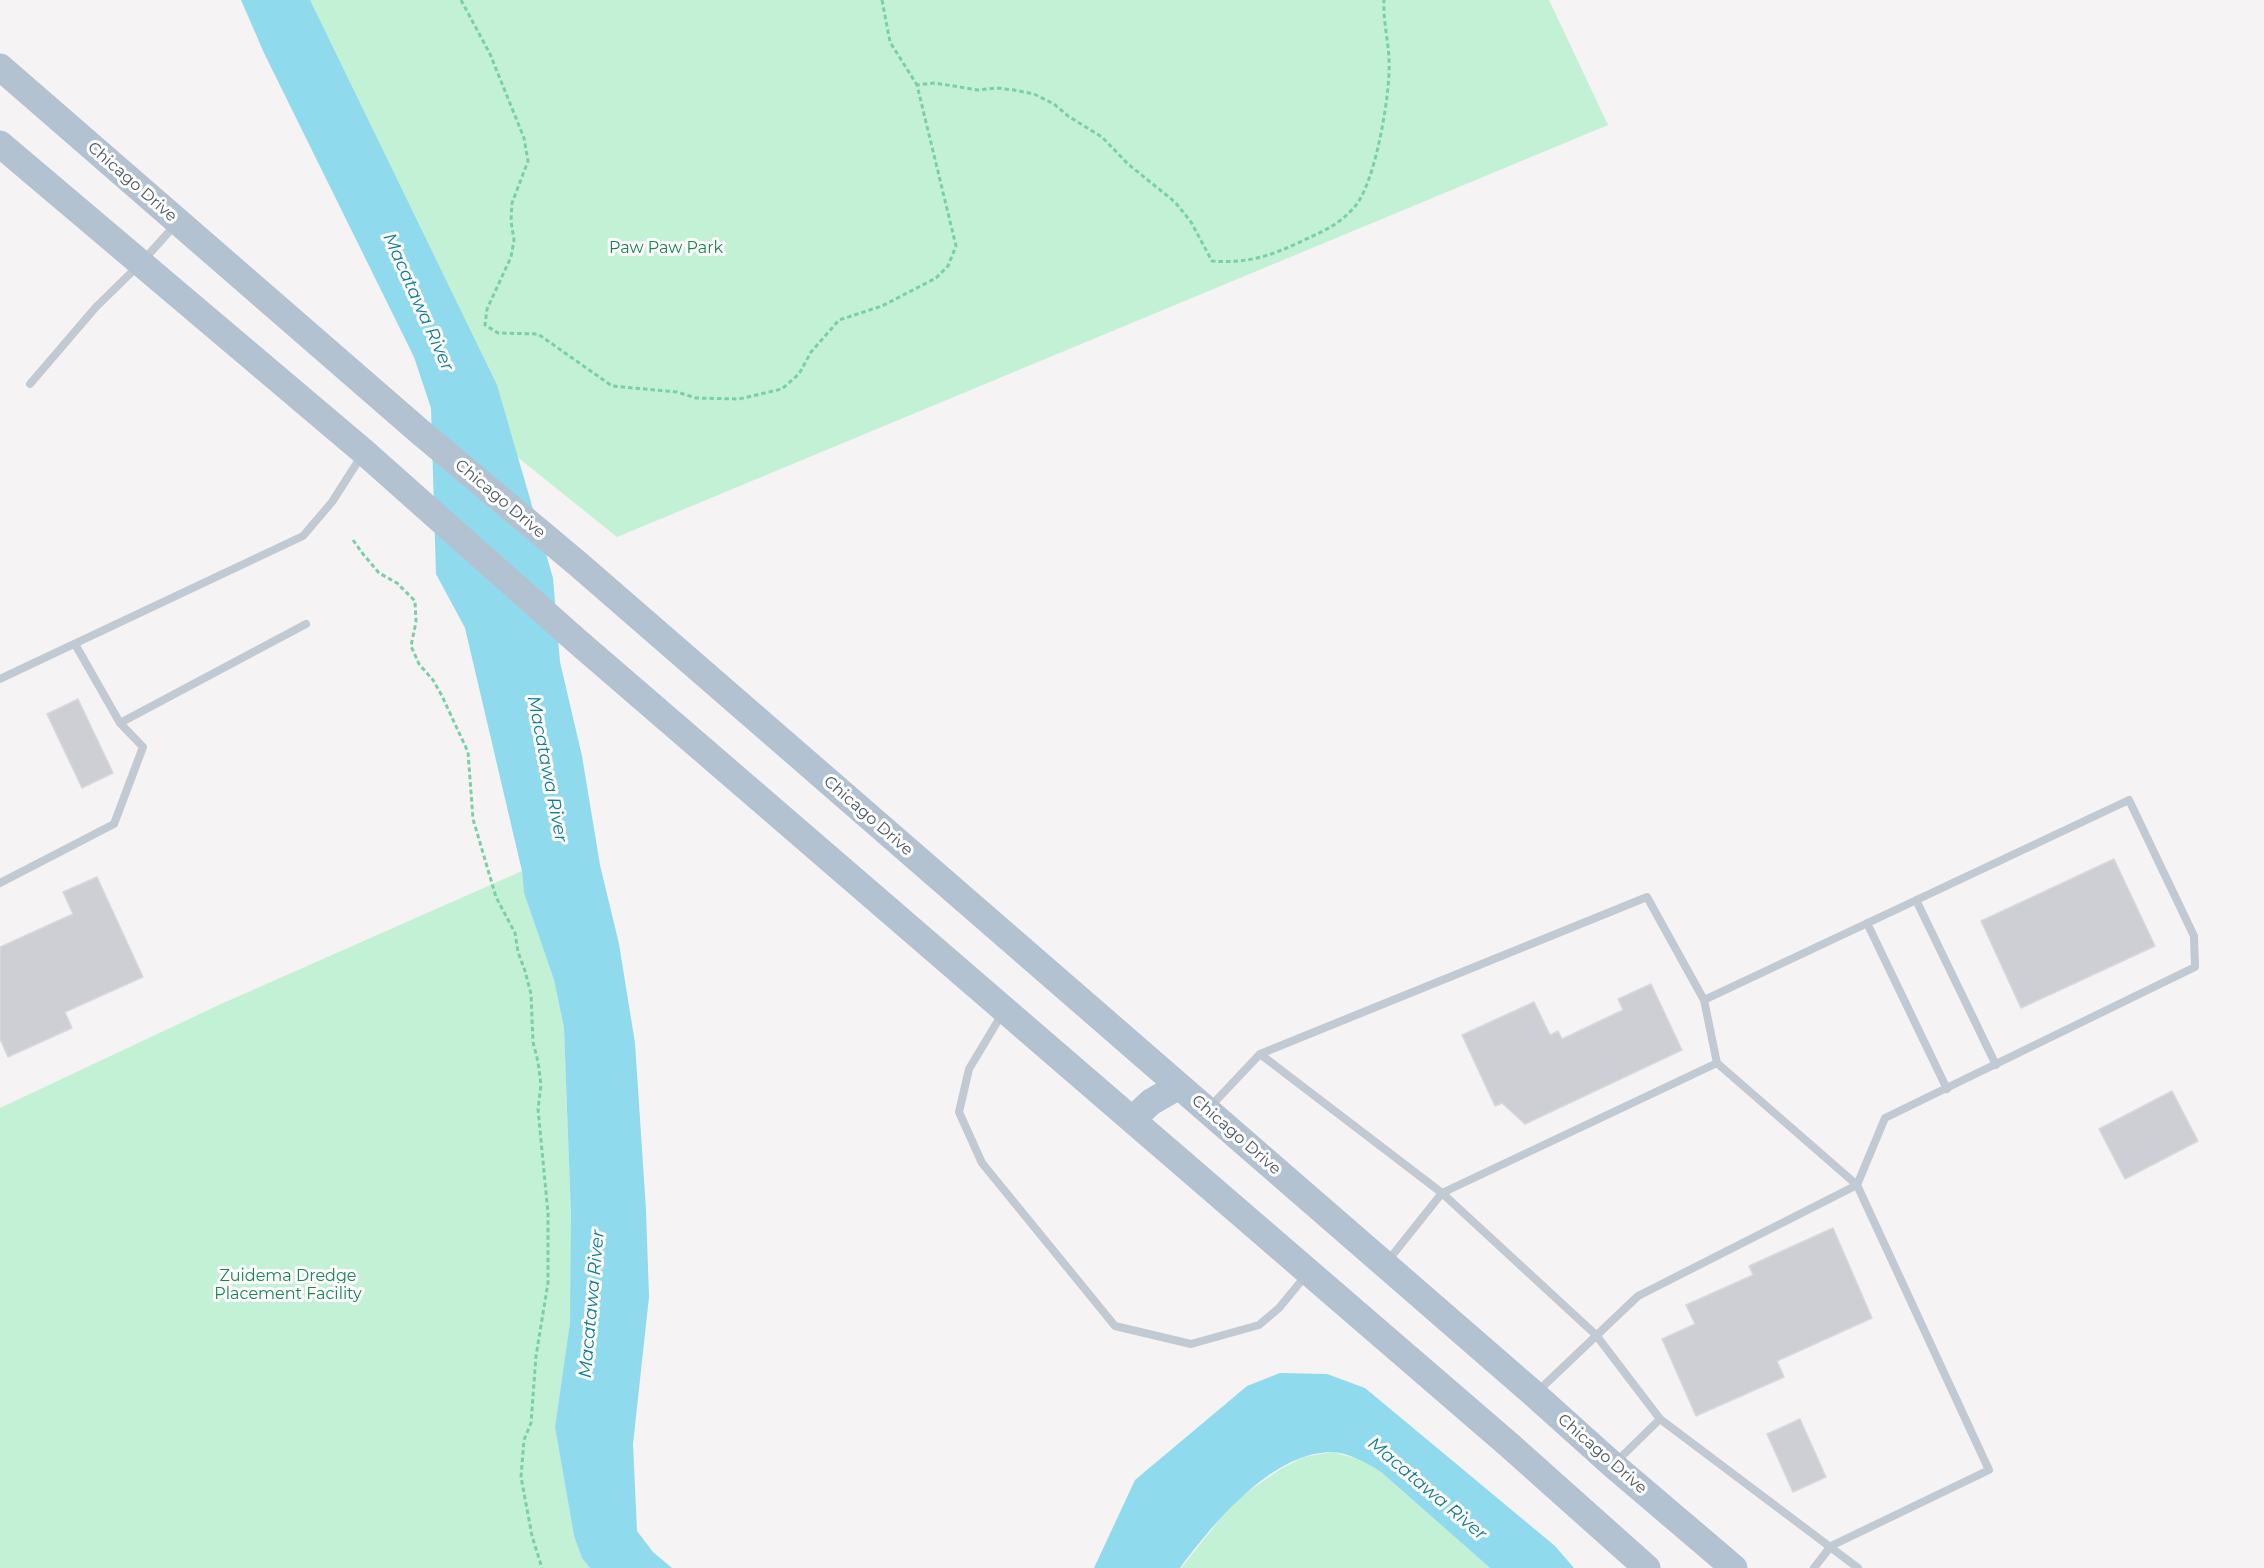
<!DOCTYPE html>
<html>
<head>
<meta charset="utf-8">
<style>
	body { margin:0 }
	canvas { display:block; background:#f5f3f3 }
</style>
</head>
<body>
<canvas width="2264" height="1568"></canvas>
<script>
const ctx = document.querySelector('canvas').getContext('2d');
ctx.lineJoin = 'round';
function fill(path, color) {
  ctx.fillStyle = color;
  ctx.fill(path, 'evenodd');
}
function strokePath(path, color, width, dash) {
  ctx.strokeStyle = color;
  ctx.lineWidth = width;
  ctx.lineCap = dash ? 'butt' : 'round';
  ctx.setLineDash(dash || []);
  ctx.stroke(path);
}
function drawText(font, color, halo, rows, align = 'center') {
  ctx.font = font + ' Montserrat,sans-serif';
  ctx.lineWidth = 6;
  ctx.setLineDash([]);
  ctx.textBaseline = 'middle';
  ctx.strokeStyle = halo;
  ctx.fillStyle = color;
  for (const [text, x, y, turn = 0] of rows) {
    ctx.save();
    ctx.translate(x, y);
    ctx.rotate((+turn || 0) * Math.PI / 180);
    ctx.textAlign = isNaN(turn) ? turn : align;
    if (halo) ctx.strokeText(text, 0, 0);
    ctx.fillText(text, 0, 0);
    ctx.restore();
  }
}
fill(new Path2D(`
	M 282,0 L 1549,0 L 1608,125 L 617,537 L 470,419 Z
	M 522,871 L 524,893 L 554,980 L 564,1028 L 571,1216 L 571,1315 L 555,1427 L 574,1536 L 582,1558 L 590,1568 L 0,1568 L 0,1108 L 221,1004 Z
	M 1332,1452 L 1362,1460 L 1381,1472 L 1490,1568 L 1181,1568 L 1221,1518 L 1243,1495 L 1279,1470 L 1304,1457 Z`), '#c3f1d5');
fill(new Path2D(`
	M 241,0 L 310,0 L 497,385 L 553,578 L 560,662 L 582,756 L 600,865 L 619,944 L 635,1043 L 646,1210 L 649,1297 L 633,1444 L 637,1531 L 653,1552 L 672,1568 L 590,1568 L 582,1558 L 574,1536 L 555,1427 L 570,1322 L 571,1216 L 564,1028 L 554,980 L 524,893 L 522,871 L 465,628 L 436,574 L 431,408 L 414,357 L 264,53 Z
	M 1280,1373 L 1327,1374 L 1365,1388 L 1555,1546 L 1574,1568 L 1490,1568 L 1381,1472 C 1367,1463 1348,1452 1330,1452 C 1270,1454 1213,1524 1180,1568 L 1094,1568 L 1135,1480 L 1247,1386 Z`), '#90daee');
const building = new Path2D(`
	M 78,699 L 113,773 L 82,788 L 47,714 Z
	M 2114,859 L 2155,946 L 2021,1008 L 1981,921 Z
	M 97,877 L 143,977 L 65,1012 L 72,1028 L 8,1057 L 0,1039 L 0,947 L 73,914 L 63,892 Z
	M 1651,984 L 1682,1050 L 1525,1124 L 1502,1103 L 1495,1106 L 1462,1035 L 1534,1002 L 1550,1035 L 1558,1031 L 1562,1039 L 1623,1010 L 1618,999 Z
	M 2172,1091 L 2198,1141 L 2125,1179 L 2099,1129 Z
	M 1833,1228 L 1872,1318 L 1777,1361 L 1784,1377 L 1696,1416 L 1662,1339 L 1695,1324 L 1686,1305 L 1753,1275 L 1749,1266 Z
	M 1800,1419 L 1826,1477 L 1793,1492 L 1767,1434 Z`);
fill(building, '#cdcfd5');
strokePath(building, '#d7d9de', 1.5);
strokePath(new Path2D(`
	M 461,0 L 490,54 L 524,138 L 528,161 L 512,203 L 511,221 L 514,240 L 511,257 L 487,309 L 485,325 L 498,333 L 538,334 L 612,386 L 677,392 L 696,398 L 739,399 L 782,389 L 799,374 L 811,352 L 839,320 L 882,306 L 936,278 L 948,266 L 956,246 L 917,85 L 935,83 L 978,90 L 996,88 L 1014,90 L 1034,94 L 1054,104 L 1068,116 L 1102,137 L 1128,164 L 1175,202 L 1191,222 L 1212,261 C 1247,264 1274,255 1304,240 C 1324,231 1342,223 1356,205 C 1376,180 1391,91 1389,59 C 1388,39 1383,20 1384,0
	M 882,0 L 890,42 L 917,85
	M 353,540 L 363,554 L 379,573 L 397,583 L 415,601 L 416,622 L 411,646 L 419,664 L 433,680 L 442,696 L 468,752 L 473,819 L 496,897 L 515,933 L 518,952 L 525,971 L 531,994 L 533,1042 L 538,1062 L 541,1085 L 538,1109 L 548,1213 L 548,1283 L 536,1356 L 531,1423 L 524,1440 L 521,1477 L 532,1536 L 542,1568`), '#7ad0a6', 3, [4.5, 3]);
strokePath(new Path2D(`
	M 30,384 L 96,307 L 141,263 L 176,224
	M 75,644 L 120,723 L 306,624
	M 0,679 L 303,536 L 332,502 L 362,455
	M 0,883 L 114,824 L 143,747 L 120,723
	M 1916,900 L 1996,1065
	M 1867,923 L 1947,1089
	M 1002,1014 L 969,1069 L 959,1112 L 982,1163 L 1115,1326 L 1191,1344 L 1259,1325 L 1279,1308 L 1307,1274
	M 1260,1054 L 1442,1193 L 1596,1335 L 1660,1419 L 1858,1568
	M 1209,1108 L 1260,1054 L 1647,897 L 1704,1000 L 2129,800 L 2194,936 L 2195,967 L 1885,1118 L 1857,1185 L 1989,1470 L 1831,1546 L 1814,1568
	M 1387,1262 L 1442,1193 L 1717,1063
	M 1537,1392 L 1638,1296 L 1857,1185 L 1717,1063 L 1704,1000
	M 1615,1463 L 1660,1419`), '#c1cad2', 8);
strokePath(new Path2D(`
	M 0,67 L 419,431 L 578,564 L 1534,1394 L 1613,1465 L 1734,1568
	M 0,144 L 364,452 L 578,642 L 1508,1444 L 1647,1568
	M 1133,1119 L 1151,1102 L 1179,1086`), '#b3c2d1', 27);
drawText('16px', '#4a5661', '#fff', [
	["Chicago Drive",132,182,41],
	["Chicago Drive",500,499,40],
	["Chicago Drive",868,816,41],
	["Chicago Drive",1236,1135,41],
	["Chicago Drive",1602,1454,41]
]);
drawText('16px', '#17864f', '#fff', [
	["Paw Paw Park",666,248],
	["Zuidema Dredge",288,1276],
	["Placement Facility",288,1294]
]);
drawText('italic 18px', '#0c7c9b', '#fff', [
	["Macatawa River",418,302,66],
	["Macatawa River",547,769,79],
	["Macatawa River",592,1304,-85],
	["Macatawa River",1427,1489,40]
]);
</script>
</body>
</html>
